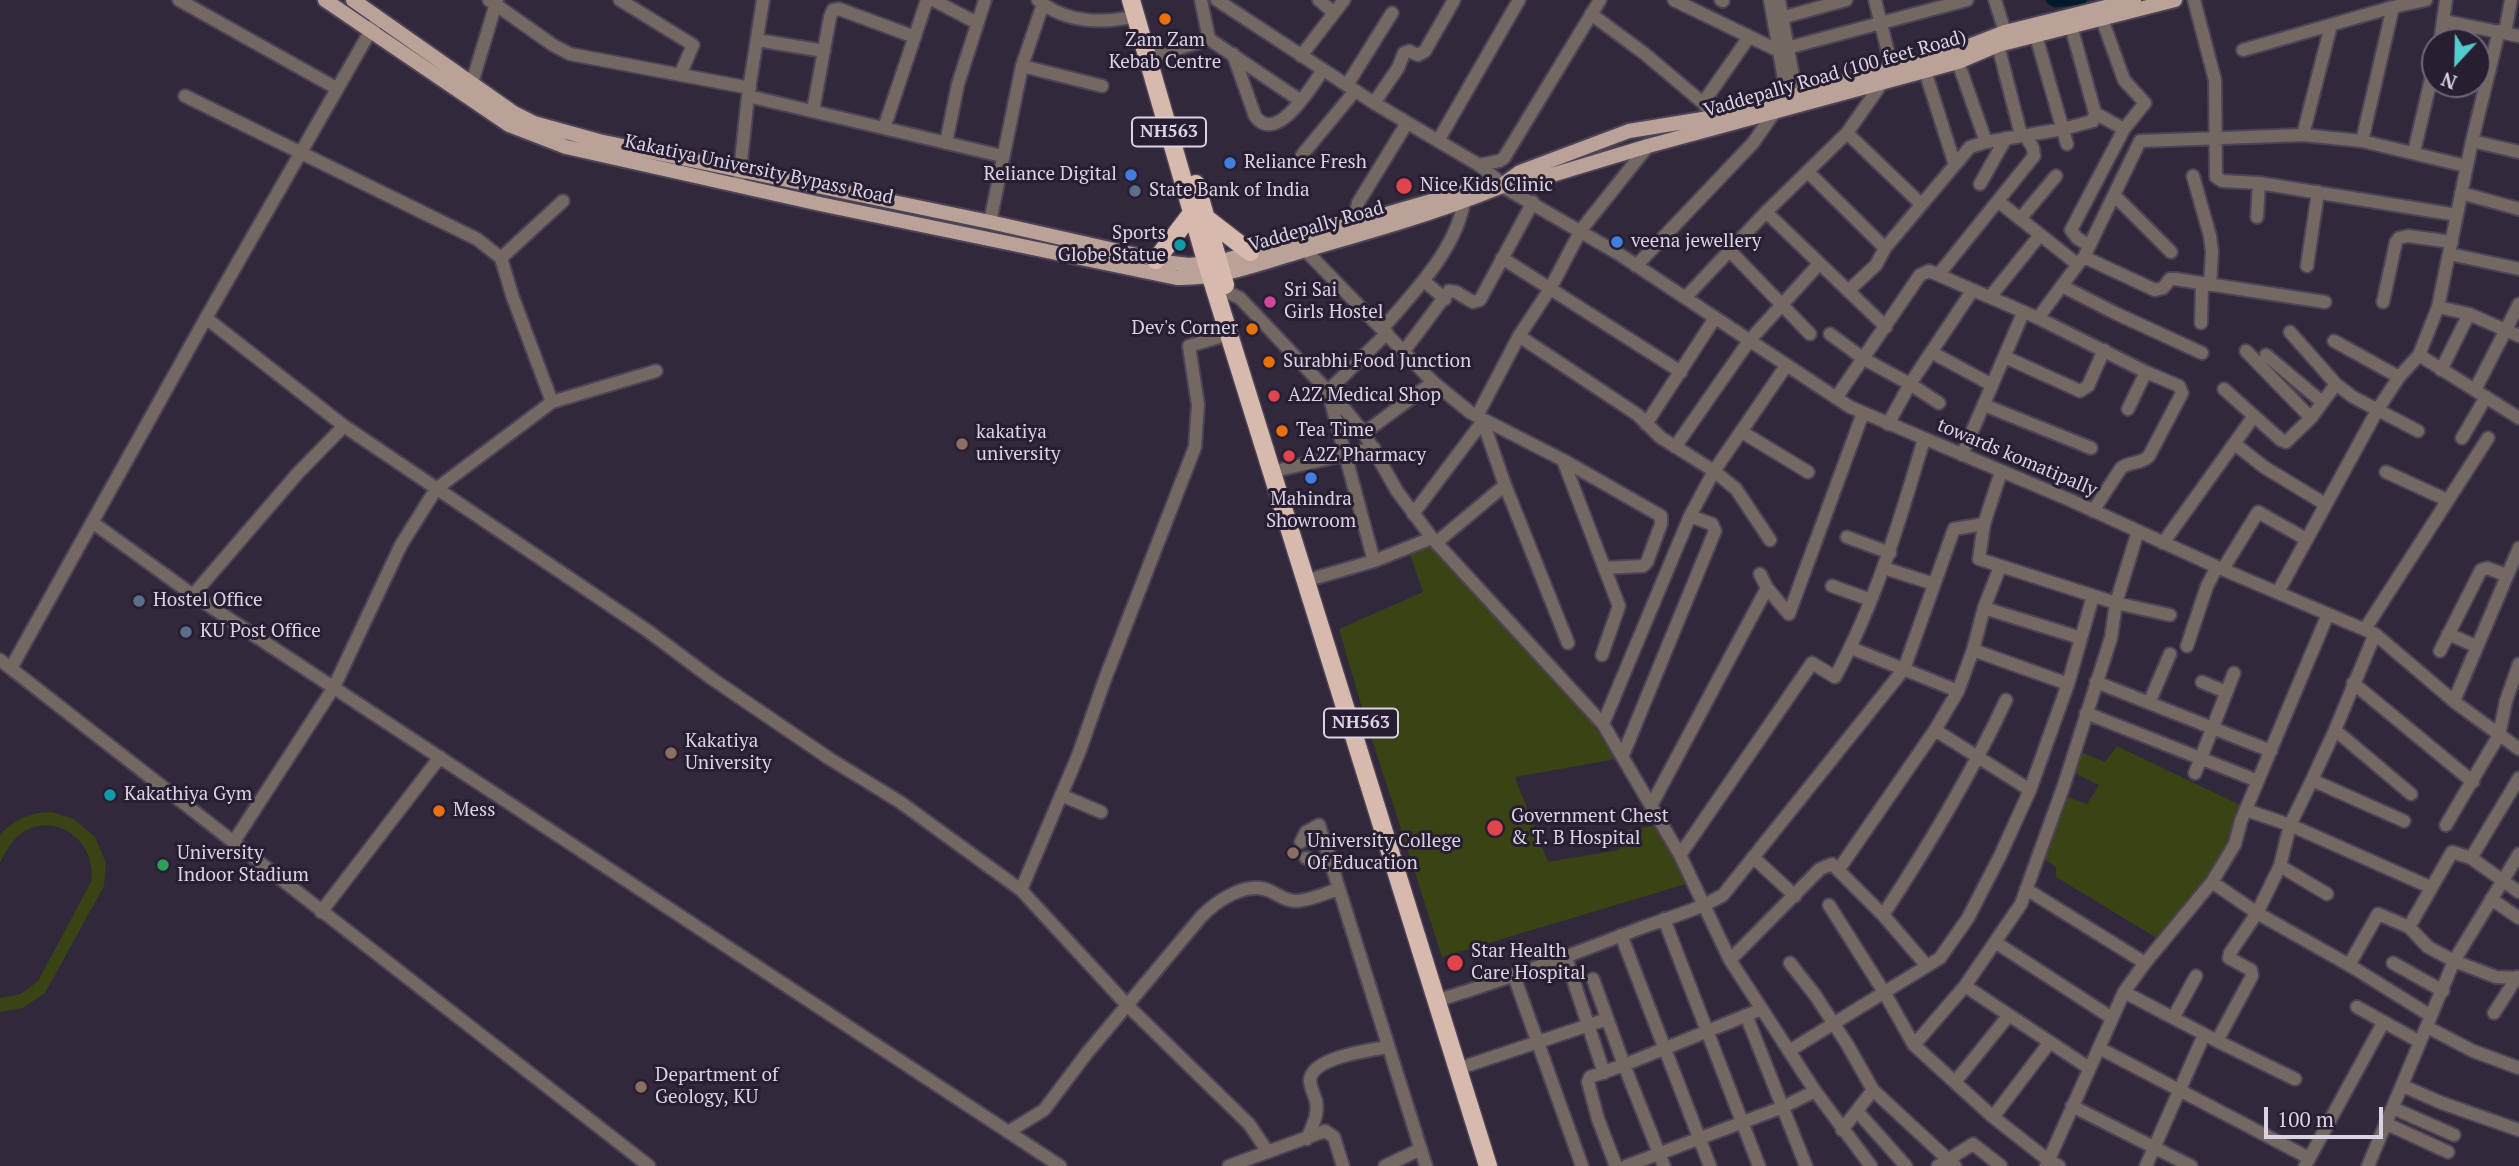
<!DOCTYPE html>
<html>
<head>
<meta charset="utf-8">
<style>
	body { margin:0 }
	#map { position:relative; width:2519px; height:1166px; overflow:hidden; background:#32283c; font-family:"PT Serif",serif }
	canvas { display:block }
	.north { position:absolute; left:2421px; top:28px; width:70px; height:70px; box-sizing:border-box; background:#281e32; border:2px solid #6f6678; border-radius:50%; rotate:202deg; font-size:19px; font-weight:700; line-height:28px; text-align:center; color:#dad3e1 }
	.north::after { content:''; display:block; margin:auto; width:24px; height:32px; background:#52cdcd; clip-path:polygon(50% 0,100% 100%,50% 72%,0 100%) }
	.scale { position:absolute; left:2264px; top:1107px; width:119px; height:32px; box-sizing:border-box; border:4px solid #dad3e1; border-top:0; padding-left:9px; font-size:21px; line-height:24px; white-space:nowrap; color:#dad3e1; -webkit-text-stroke:5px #281e32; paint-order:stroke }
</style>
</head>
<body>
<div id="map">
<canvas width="2519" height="1166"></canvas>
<div class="north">N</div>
<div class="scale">100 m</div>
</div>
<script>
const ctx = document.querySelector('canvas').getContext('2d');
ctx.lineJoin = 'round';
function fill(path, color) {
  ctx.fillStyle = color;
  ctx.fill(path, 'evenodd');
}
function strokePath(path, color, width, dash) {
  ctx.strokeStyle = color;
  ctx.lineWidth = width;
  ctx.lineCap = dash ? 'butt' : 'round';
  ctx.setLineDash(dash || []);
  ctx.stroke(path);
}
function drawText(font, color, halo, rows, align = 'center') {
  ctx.font = font + ' "PT Serif",serif';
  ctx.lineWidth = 6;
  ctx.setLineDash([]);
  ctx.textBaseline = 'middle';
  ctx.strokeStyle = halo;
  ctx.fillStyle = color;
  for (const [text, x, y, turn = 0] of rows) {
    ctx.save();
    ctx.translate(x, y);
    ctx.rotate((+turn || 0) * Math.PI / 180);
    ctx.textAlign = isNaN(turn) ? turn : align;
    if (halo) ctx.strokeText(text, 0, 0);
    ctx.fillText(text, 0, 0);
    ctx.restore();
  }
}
fill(new Path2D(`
	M 1431,542 L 1584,711 L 1616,759 L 1515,777 L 1548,862 L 1618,850 L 1628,842 L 1627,830 L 1659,825 L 1686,884 L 1442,957 L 1362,708 L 1339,629 L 1423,592 L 1409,552 Z
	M 2117,746 L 2242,806 L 2218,865 L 2160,940 L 2056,877 L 2056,867 L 2041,857 L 2064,795 L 2087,804 L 2099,785 L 2070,771 L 2077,750 L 2105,762 Z
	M 52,812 L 74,819 L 95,837 L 106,863 L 104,886 L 45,993 L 23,1008 L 0,1012 L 0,998 L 21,994 L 38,981 L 91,882 C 98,842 54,808 19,835 C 10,843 5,853 0,863 L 0,835 C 14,819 31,812 52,812 Z`), '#394313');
strokePath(new Path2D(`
	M 2050,0 L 2055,3 L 2082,0`), '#001a2a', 9);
const minor = new Path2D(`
	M 179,0 L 336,88
	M 489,0 L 553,45 L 570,54 L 750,88
	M 620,0 L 693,45 L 680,75
	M 933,0 L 977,23
	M 1038,0 C 1065,23 1103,24 1136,16
	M 1201,0 L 1209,39 L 1301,101
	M 1217,0 L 1374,103 L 1479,165 L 1501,183
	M 1319,0 L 1334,13
	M 1674,0 L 1779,51
	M 1721,0 L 1723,1
	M 1770,0 L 1789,107
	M 1779,0 L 1798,103
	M 1875,0 L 1892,68
	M 1995,0 L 2005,32
	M 2194,0 L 2215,80 L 2216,177 L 2222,181 L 2259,183 L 2457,215
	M 1591,14 L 1645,54 L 1703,103 L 1715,117
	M 1781,18 L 1846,0
	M 2444,21 L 2519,36
	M 2505,33 L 2511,0
	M 2036,36 L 2067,144
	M 757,40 L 824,51
	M 2440,42 L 2446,0
	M 1998,45 L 2021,135
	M 1787,48 L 1967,0
	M 2243,50 L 2393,7 L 2426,0
	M 1233,54 L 1255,116 C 1276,146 1312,86 1323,70
	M 1157,55 L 1209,39
	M 1301,56 L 1344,0
	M 1958,62 L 1986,142
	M 1022,66 L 1102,86
	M 1925,71 L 1955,165
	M 472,83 L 497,0
	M 1347,85 L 1392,13
	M 185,96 L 477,239 L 501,258 L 512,295 L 552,402
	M 748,96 L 1002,156
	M 1374,103 L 1398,68 L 1404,53 L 1409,51 L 1418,55 L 1425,51 L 1454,0
	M 1703,103 L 1749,37
	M 813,111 L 830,17 L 833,10 L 839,9 L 915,37
	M 2095,113 L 2124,129
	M 884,128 L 927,0
	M 1847,133 L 1921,204
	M 2303,135 L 2331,25
	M 1438,141 L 1519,0
	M 2362,141 L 2393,7
	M 2472,141 L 2519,152
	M 946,143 L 958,84 L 985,0
	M 2414,152 L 2435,62
	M 1302,155 L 1355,91
	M 1479,165 L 1499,161 L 1504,158 L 1600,0
	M 1808,172 L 1885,248
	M 2193,176 L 2210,236 L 2212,252 L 2210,285
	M 739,180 L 748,96 L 763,0
	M 1980,184 L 2006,138
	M 1505,188 L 1619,254 L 1850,407 L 2070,500 L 2217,567 L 2375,634 L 2456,703 L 2519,749
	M 2461,193 L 2519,209
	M 2115,196 L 2171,252
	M 1999,202 L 2077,264
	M 1766,212 L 1886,327
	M 2257,217 L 2259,183
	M 2020,219 L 2056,176
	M 990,222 L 1022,66 L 1043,4
	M 1354,222 L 1358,203 L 1407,123
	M 2088,245 L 2077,238 L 2071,230 L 2124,129 L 2145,103 L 2124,80 L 2102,19
	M 1305,250 L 1433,382 L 1471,413 L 1563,460 L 1661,516 L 1661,524 L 1647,562 L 1643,566 L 1604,568
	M 1730,251 L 1810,334
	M 2450,254 L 2519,269
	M 501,258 L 563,201
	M 1502,258 L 1681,372
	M 1636,266 L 1753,143 L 1776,110
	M 2307,266 L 2318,192
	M 1939,274 L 2034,156 L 2033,148 L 2025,135
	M 1424,281 L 1445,299
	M 2062,286 L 2115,313 L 2202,353
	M 1848,291 L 1876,265 L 1885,248 L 1970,147 L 1986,142 L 2063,129 L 2093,121 L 2095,113 L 2071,26
	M 1227,292 L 1240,298 L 1343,407 L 1364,433 L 1397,491 L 1432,538 L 1603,724 L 1680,855 L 1730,960 L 1815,1091 L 1871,1166
	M 1990,297 L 2040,235
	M 1685,298 L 1766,212 L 1847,133 L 1882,83
	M 2325,302 L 2175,279 L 2170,279 L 2163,288 L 2155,290 L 2084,257 L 2140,141 L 2303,135 L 2362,141 L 2466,166
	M 2383,302 L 2396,242 L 2399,238 L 2408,236 L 2452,242
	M 2438,307 L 2469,314 L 2519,336
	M 206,318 L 344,426 L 648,631 L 711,678 L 830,759 L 900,802 L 1021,890 L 1127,1005 L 1249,1124 L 1268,1152
	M 2038,318 L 2081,260
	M 2201,323 L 2202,284
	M 1382,329 C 1414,292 1455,251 1464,202
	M 2290,332 L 2336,384
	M 1830,334 L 1864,359 L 1910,384 L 1888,424
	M 1519,336 L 1638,415 L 1660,437 L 1714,471 L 1736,489 L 1770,540
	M 2334,341 L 2399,377
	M 1404,351 L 1449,291 L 1456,292 L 1473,302 L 1480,300 L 1533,202
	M 2246,351 L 2311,418 L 2336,384 L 2353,397 L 2418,431
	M 1933,353 L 1992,385
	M 2266,355 L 2322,402
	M 2419,355 L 2519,418
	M 2005,357 L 2080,391 L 2088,386 L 2104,350
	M 2441,370 L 2469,314
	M 2224,389 L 2254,416
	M 2475,390 L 2519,304
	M 1836,398 L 1920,275 L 1929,271 L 2038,318 L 2146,372 L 2128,409
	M 1939,403 L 1910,384 L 1972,291
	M 1984,405 L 2091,448
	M 1477,416 L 1519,336 L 1550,289 L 1581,230 L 1648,146
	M 1482,419 L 1505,485 L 1568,643
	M 1646,424 L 1715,318
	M 1742,432 L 1808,472
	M 1364,433 L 1433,382
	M 2462,438 L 2486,397
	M 2235,444 L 2264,467 L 2325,504
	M 1675,447 L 1749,341 L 1819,264
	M 1962,455 L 2023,313
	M 1563,460 L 1619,606 L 1602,655
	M 1283,469 L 1374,448
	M 2001,472 L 1984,524 L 1979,559 L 2116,603 L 2170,615
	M 2386,472 L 2447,500
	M 2093,511 L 2121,468 C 2130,461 2140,465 2149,456 L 2182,393 L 2179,386 L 2146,372
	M 1413,514 L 1483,421
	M 92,522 L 193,595 L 1060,1166
	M 1847,537 L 1890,553
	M 1437,542 L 1505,485
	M 2163,543 L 2254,416 L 2281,440 L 2286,442 L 2311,418
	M 1374,561 L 1328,391 L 1387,333
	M 1884,568 L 1934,584
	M 2223,569 L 2258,512 L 2306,539
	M 1760,574 L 1767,588 L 1789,614 L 1863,413
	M 1315,578 L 1374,561 L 1432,538
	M 1832,586 L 1871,600
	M 2278,592 L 2378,409 L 2399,377 L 2419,355 L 2438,307 L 2472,141 L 2499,31
	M 193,595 L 298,473 L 344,426
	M 1984,608 L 2081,638
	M 2365,629 L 2488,438
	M 2448,634 L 2476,646
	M 2187,646 L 2207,586 L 2217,567
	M 1851,648 L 1958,691
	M 1973,650 L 2068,684
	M 2440,651 L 2481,570 L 2487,568 L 2506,575
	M 0,660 L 649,1166
	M 11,668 L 206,318 L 375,23
	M 2096,682 L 2271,751
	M 2202,682 L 2226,692
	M 2353,683 L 2473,782
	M 2454,701 L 2519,548
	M 2149,703 L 2170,654
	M 2086,713 L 2258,781
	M 1603,724 L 1690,516 L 1714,471 L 1786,366
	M 1935,730 L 2030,790
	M 2335,730 L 2375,634
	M 1623,755 L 1715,531 L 1712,524 L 1690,516
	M 2195,773 L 2234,673
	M 2312,780 L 2335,730 L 2411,794
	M 1061,795 L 1101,812
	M 1652,804 L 1767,588
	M 2246,810 L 2290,825 L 2430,887
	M 2446,825 L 2499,735 L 2506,701 L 2519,664
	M 1301,842 L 1306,832 L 1319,825 L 1426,1166
	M 233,843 L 334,687 L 401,545 L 436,489 L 552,402 L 656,371
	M 1680,855 L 1812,663 L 1835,677 C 1876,602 1900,520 1924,439
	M 1753,857 L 1795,896
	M 1306,858 L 1332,866
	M 2471,858 L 2519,778
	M 2280,866 L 2290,825 L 2312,780 L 2404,821
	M 1839,869 L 1935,730 L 1958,691 L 1973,650 L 1984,608 L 2000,567
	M 2212,882 L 2257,913 L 2349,965 L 2378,914 L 2409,927 L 2428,947 L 2454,961 L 2496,977 L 2519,978
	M 2026,889 L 2145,963
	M 1021,890 L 1079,753 L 1105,679 L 1195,447 L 1198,405 L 1189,346 L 1229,334
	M 2491,899 L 2519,918
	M 1829,905 L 1884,992 L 1914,1045 L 1993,1117 L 2048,1160 L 2059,1166
	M 321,912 L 440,757
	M 1883,915 C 1929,845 1971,775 2006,700
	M 1664,919 L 1759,1166
	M 2409,927 L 2452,852 L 2471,858 L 2519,892
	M 1621,935 L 1710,1166
	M 1995,942 L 2112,1018
	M 1566,958 L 1604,1073
	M 1730,960 L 1820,869 L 1832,864 L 1883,915 L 1927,966
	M 1790,963 L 1815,995 L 1847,1044 L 1873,1090 L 1955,1166
	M 2393,963 L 2443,991
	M 2349,965 L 2431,1016
	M 1514,976 L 1582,1166
	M 1593,979 L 1624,1065 L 1590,1077 L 1588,1082 L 1598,1119 L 1616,1166
	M 1965,986 L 2089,1068
	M 2124,992 L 2217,1041 L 2295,1079
	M 1445,998 C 1511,978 1574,954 1638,929 C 1667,918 1696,911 1723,895 L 1904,669 L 1954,529 L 1984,524
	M 2357,1007 L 2420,1042
	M 2494,1013 L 2517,977
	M 1746,1015 L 1806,1166
	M 2173,1018 L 2196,976
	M 2427,1027 L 2473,1051 L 2519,1068
	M 2217,1041 L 2252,976 L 2251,970 L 2229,958 L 2230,953 L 2257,913 L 2280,866 L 2327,894
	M 1914,1045 L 1965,986 L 2021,904 L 2064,785 L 2111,638 L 2116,603 L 2138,531
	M 2099,1048 L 2309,1158
	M 1789,1051 L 1940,958 L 1968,918 L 2000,856 L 2030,790 L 2068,684 L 2093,596
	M 1466,1066 L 1607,1019
	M 1955,1082 L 2009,1015
	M 2403,1086 L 2442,1103 L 2519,1130
	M 2072,1106 L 2191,1166
	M 2393,1108 L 2454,1135
	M 1857,1111 L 1906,1166
	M 1993,1117 L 2050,1042
	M 2387,1124 L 2448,1152
	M 1842,1130 L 1873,1090
	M 1008,1132 L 1044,1110 L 1087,1053 L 1201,917 C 1216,901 1247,880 1270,891 C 1279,895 1285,901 1295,901 C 1309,901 1325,893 1339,889
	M 1307,1139 C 1312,1126 1319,1115 1316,1101 C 1314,1094 1310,1087 1310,1080 C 1312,1057 1371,1050 1388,1047
	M 1229,1166 L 1325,1131 L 1334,1137 L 1343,1166
	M 1385,1166 L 1421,1149
	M 1626,1166 L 1783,1107 L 1815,1091
	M 1664,1166 L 1624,1065 L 1762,1009
	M 1938,1166 L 1973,1144 L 2001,1166
	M 2046,1166 L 2124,992 L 2145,963 L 2212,882 L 2235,844 L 2241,821 L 2328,614
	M 2146,1166 L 2204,1035
	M 2305,1166 L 2383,1023
	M 2368,1166 L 2454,961 L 2519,854`);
const major = new Path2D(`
	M 325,0 L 509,125 L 566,147 L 820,204 L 1177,278 C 1221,279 1261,263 1302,251 C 1369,232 1436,213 1500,187
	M 353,0 L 514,113 L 534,123 L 599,141 L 990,222 L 1172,263 L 1189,265 L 1219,262 L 1484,186
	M 1505,183 L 1520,172 L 1629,131 L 1715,117 L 1951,53 L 2005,32 L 2134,0
	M 1506,186 L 1522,184 L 1648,146 L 1958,62 L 1998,45 L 2175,0`);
const highway = new Path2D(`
	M 1131,0 L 1207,264 L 1488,1166
	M 1196,184 L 1225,285
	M 1206,218 L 1250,252
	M 1156,260 L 1192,213`);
strokePath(minor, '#4d4356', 16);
strokePath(major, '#4d4356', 18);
strokePath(highway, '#4d4356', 21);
strokePath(minor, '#746863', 12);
strokePath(major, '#bba298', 14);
strokePath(highway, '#d7b9ad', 18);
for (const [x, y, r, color] of [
	[1165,19,7,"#e8710a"],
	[1230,163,7,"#3f7fe0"],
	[1131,175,7,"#3f7fe0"],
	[1404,186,9,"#e0444e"],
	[1135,191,7,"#5c6f8a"],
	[1617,242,7,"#3f7fe0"],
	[1180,245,7,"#0f9aa8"],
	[1270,302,7,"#d1479c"],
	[1252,329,7,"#e8710a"],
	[1269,362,7,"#e8710a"],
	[1274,396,7,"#e0444e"],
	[1282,431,7,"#e8710a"],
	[962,444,7,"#8d6e63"],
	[1289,456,7,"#e0444e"],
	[1311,478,7,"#3f7fe0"],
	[139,601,7,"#5c6f8a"],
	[186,632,7,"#5c6f8a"],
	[671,753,7,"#8d6e63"],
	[110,795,7,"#0f9aa8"],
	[439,811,7,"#e8710a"],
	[1495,828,9,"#e0444e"],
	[1293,853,7,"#8d6e63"],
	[163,865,7,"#2e9e5b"],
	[1455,963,9,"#e0444e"],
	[641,1087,7,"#8d6e63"]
]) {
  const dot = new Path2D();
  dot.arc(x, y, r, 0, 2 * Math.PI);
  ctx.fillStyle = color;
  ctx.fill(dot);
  strokePath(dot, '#281e32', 2.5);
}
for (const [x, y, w] of [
	[1169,132,74],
	[1361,723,74]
]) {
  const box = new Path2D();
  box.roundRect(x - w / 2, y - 14.5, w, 29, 5);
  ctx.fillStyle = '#281e32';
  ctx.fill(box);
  strokePath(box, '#dad3e1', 2);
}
drawText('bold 18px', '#dad3e1', null, [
	["NH563",1169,132],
	["NH563",1361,723]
]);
drawText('19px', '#dad3e1', '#281e32', [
	["Zam Zam",1165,41,"center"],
	["Kebab Centre",1165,63,"center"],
	["Reliance Fresh",1244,163],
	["Reliance Digital",1117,175,"right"],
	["Nice Kids Clinic",1420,186],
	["State Bank of India",1149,191],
	["Sports",1166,234,"right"],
	["Globe Statue",1166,256,"right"],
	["veena jewellery",1631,242],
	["Sri Sai",1284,291],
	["Girls Hostel",1284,313],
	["Dev's Corner",1238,329,"right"],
	["Surabhi Food Junction",1283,362],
	["A2Z Medical Shop",1288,396],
	["Tea Time",1296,431],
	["kakatiya",976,433],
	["university",976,455],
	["A2Z Pharmacy",1303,456],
	["Mahindra",1311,500,"center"],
	["Showroom",1311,522,"center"],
	["Hostel Office",153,601],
	["KU Post Office",200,632],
	["Kakatiya",685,742],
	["University",685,764],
	["Kakathiya Gym",124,795],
	["Mess",453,811],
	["Government Chest",1511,817],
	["& T. B Hospital",1511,839],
	["University College",1307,842],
	["Of Education",1307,864],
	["University",177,854],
	["Indoor Stadium",177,876],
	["Star Health",1471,952],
	["Care Hospital",1471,974],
	["Department of",655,1076],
	["Geology, KU",655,1098]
], 'left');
drawText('19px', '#dad3e1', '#281e32', [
	["Vaddepally Road (100 feet Road)",1835,74,-16],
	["Kakatiya University Bypass Road",759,170,12],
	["Vaddepally Road",1316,227,-16],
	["towards komatipally",2017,458,23]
]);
</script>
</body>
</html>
